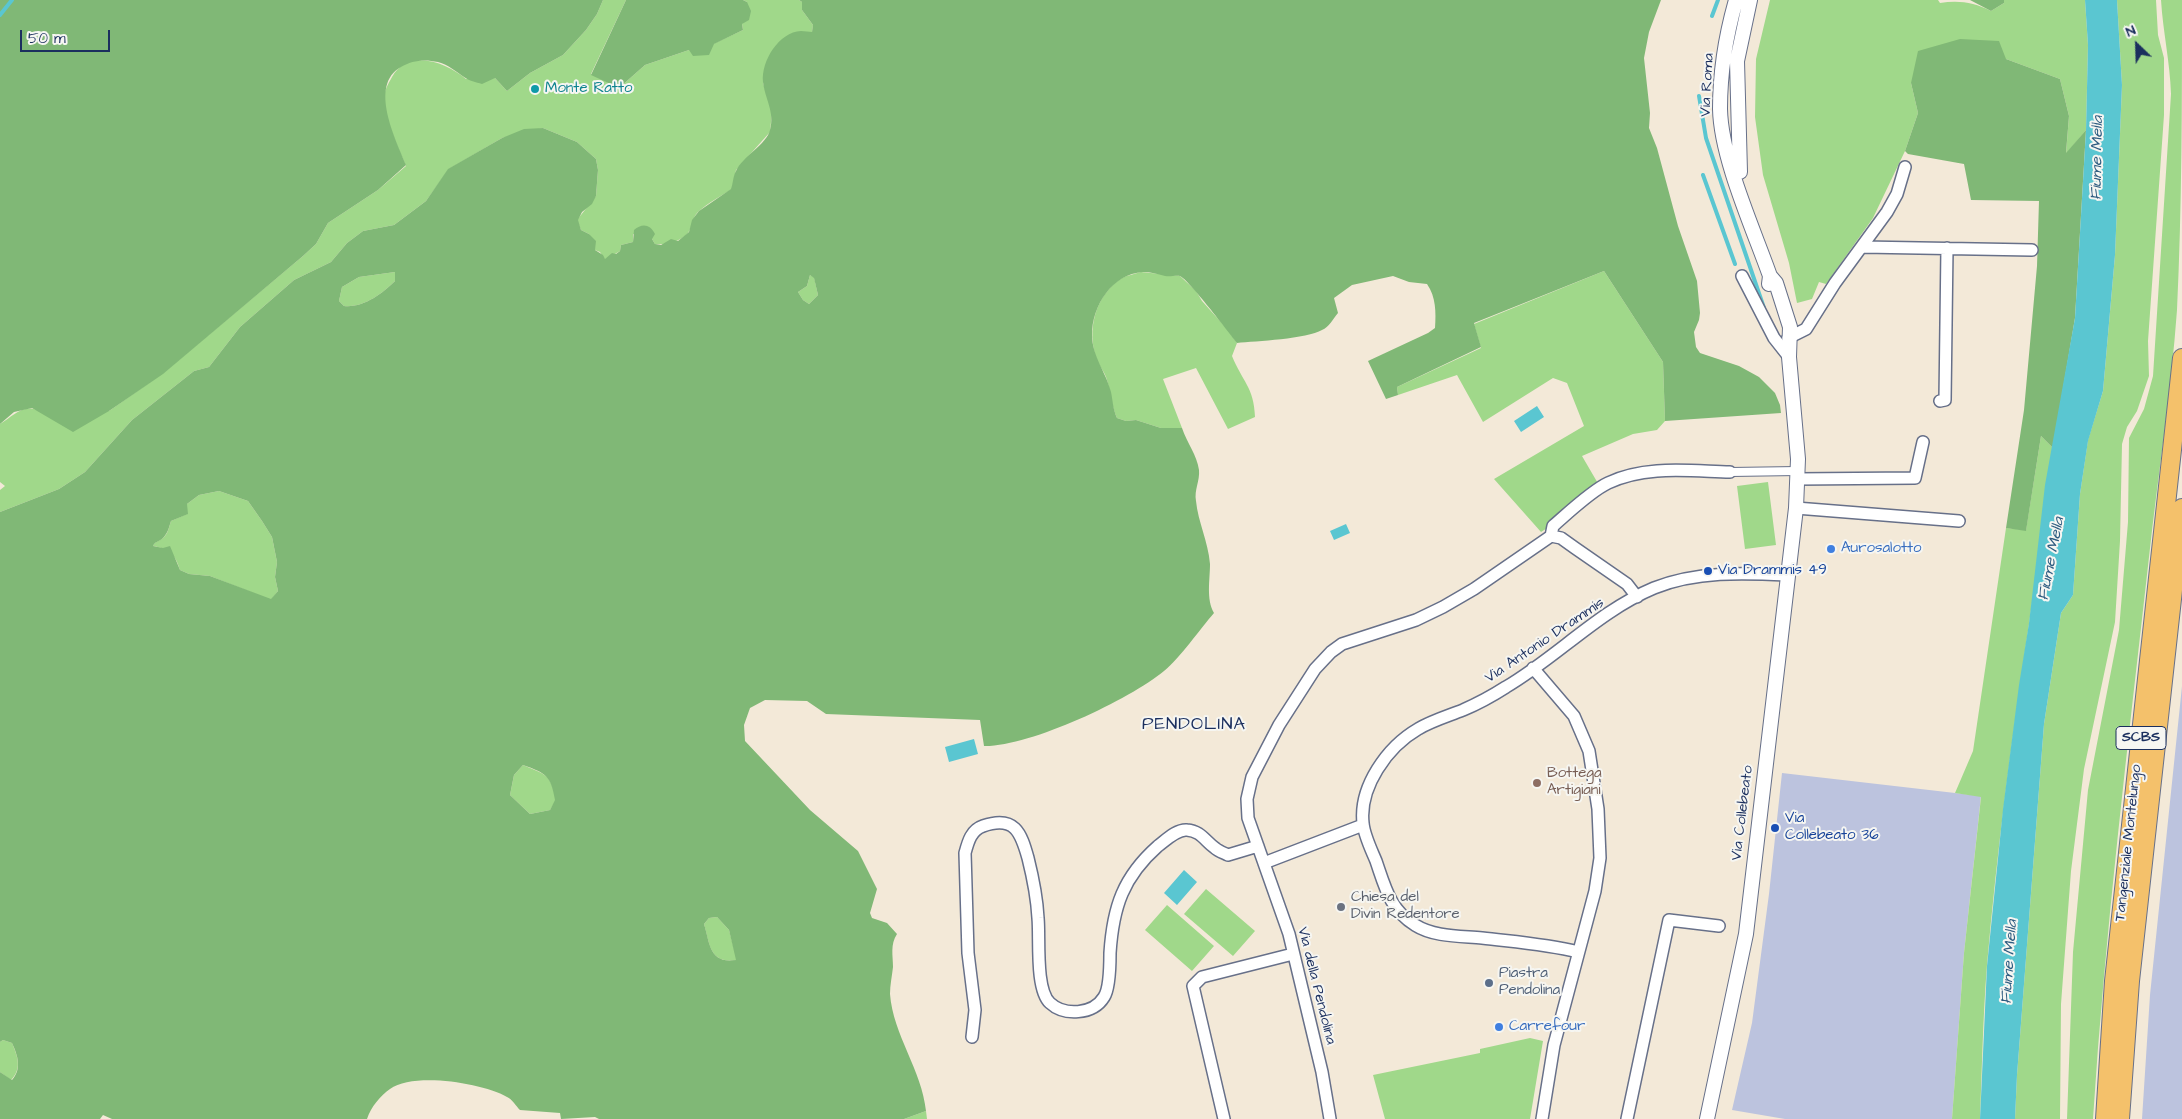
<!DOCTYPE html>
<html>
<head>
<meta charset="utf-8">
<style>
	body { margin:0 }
	#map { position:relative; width:2182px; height:1119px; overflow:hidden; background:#f3e9d8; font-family:"Architects Daughter",sans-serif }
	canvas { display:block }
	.north { position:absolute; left:2112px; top:20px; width:50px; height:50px; -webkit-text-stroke:4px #f6f6f2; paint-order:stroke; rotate:336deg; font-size:14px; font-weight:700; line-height:20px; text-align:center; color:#1b2f5e }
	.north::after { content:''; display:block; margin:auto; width:18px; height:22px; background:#1b2f5e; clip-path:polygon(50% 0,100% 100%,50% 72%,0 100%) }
	.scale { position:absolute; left:20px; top:30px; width:90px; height:22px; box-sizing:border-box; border:2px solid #1b2f5e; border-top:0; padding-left:6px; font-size:15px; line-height:18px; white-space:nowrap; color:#1b2f5e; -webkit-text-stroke:4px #f6f6f2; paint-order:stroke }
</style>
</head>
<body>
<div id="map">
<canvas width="2182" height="1119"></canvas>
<div class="north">N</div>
<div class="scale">50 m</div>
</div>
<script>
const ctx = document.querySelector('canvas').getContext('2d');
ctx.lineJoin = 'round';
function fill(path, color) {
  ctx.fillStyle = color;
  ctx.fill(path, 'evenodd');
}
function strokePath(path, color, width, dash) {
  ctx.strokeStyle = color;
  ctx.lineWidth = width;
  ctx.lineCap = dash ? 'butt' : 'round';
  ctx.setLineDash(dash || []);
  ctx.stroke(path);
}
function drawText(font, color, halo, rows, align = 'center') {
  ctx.font = font + ' "Architects Daughter",sans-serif';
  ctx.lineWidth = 4;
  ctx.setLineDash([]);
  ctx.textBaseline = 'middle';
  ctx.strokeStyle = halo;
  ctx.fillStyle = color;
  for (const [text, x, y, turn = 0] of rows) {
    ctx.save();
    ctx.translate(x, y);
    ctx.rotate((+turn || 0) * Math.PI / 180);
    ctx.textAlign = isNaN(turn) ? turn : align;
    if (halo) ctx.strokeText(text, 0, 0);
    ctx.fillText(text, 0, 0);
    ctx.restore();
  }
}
fill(new Path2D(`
	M 2182,686 L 2182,1119 L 2142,1119 L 2150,995 Z
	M 1782,773 L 1981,796 L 1964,953 L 1952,1119 L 1785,1119 L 1732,1110 L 1752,1023 L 1769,894 Z`), '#bcc3de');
fill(new Path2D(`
	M 603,0 L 626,0 L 591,74 L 619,88 L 645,65 L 689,50 L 713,44 L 743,30 L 742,24 L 747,2 L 743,0 L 799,0 L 802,2 L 802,10 L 813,25 L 812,33 L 763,83 L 772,112 L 770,132 L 736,170 L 732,189 C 721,196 708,203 698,212 C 692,218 693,226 688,233 C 680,242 666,245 655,244 L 652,239 L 633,234 L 633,242 L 621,245 L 620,251 L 605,260 L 600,252 L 595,250 L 589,234 L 581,230 L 577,220 L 596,196 L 598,170 L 596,159 L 577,142 L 543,128 L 502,138 L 449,169 L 426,201 L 394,225 L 363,231 L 347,243 L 331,262 L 294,280 L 240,327 L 209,367 L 194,371 L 132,420 L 85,472 L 59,489 L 0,512 L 0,490 L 5,486 L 0,482 L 0,424 C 13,416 22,404 38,410 L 109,411 L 163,373 L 303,256 L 316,244 L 328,223 L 378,190 L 406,166 C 397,145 386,122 384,99 C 384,91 388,84 392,77 C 408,48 446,62 466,79 L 495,78 L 507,91 L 530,73 L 563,55 L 586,30 L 597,14 Z
	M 1770,0 L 1938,0 L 1940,3 C 1958,0 1974,2 1991,11 L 2004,3 L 2004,0 L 2085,0 L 2088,45 L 2086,130 L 2066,154 L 2069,116 L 2060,79 L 2006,59 L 1911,83 L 1918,113 L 1905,151 L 1873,218 L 1826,284 L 1819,282 L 1812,299 L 1797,303 L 1789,263 L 1763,175 L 1755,117 L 1756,59 Z
	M 2117,0 L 2156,0 L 2158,35 L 2164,58 L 2164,115 L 2148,341 L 2149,376 L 2137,411 L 2127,427 L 2122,444 L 2120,541 L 2115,622 L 2084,769 L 2071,871 L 2061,1004 L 2060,1119 L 2015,1119 L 2017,1075 L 2044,724 L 2061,613 L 2073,595 L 2080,494 L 2088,440 L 2103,391 L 2115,255 L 2122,85 Z
	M 2161,0 L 2182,0 C 2182,103 2182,207 2177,310 C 2171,393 2158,475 2149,557 C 2128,744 2105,931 2093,1119 L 2067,1119 L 2073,952 L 2088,790 L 2119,630 L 2128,522 L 2129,438 L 2144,409 L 2153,376 L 2171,94 C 2170,62 2163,32 2161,0 Z
	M 1604,271 L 1663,362 L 1665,421 L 1657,430 L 1633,434 L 1582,456 L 1603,492 L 1541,532 L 1494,479 L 1584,426 L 1567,383 L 1553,378 L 1483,422 L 1457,375 L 1398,395 L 1397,387 L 1481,348 L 1474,324 Z
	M 395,272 L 395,281 C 382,294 363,308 344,306 L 339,301 L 342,287 L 359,277 Z
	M 1141,272 L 1180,276 L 1196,291 L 1202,301 L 1228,330 L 1237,343 L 1232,356 C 1242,381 1254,387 1255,417 L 1228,429 L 1196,368 L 1163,379 L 1182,428 L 1161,428 L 1136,420 L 1126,421 L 1117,418 C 1111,405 1111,391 1106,377 C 1104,371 1099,366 1097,360 C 1086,331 1095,295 1122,278 C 1128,275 1135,274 1141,272 Z
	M 810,275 L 814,277 L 818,295 L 809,304 L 803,300 L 798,292 L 807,286 Z
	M 2041,436 L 2053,448 C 2041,506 2038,565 2029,624 C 2012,737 1997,850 1987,965 C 1983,1016 1982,1068 1980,1119 L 1952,1119 L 1964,953 L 1981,797 L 1955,793 L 1973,751 L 2006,528 L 2026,530 Z
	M 1768,482 L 1776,545 L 1745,549 L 1737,486 Z
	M 219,491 L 248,501 L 262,521 L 272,537 L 277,562 L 275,577 L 278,591 L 271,600 L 210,576 L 189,574 L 180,570 C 175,554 170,549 153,546 C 155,541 158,542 163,538 C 168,534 169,527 171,521 L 187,514 L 187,504 L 199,495 Z
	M 523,765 C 546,775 551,774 556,800 L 550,810 L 530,814 L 510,795 L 514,775 Z
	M 1206,889 L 1255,931 L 1233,956 L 1184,914 Z
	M 1167,905 L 1214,946 L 1192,971 L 1145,930 Z
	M 717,917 L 729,930 L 737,960 C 709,964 710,944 704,924 L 709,918 Z
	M 1530,1038 L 1543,1041 L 1530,1119 L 1385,1119 L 1373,1075 L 1480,1053 L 1480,1049 Z
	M 3,1040 L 12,1043 C 18,1057 22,1069 11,1080 L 0,1072 L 0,1042 Z
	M 926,1111 L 927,1119 L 904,1119 Z`), '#a0d88a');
fill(new Path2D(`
	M 0,0 L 603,0 L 597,14 L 586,30 L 563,55 L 530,73 L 507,91 L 495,78 L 482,84 C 476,82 469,81 464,77 C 455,71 449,65 438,62 C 425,59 412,60 401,67 C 368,85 396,140 406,165 L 378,190 L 328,223 L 316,244 L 303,256 L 163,374 L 109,411 L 73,432 L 32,408 L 14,412 L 0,424 Z
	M 626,0 L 743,0 L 747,2 L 751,11 L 749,20 L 742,24 L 743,30 L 714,44 L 709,55 L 693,56 L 689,50 L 645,65 L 619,88 L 591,75 Z
	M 799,0 L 1661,0 L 1649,32 L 1644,58 L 1650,113 L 1649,128 L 1657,148 L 1678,226 L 1697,281 L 1700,313 L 1699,320 L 1694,332 L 1696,347 L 1700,353 L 1739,366 L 1759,377 L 1775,393 L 1780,405 L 1781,413 L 1665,421 L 1663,362 L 1604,271 L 1474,323 L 1481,347 L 1397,387 L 1398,395 L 1386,399 L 1368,361 L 1428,333 L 1435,328 C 1436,312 1436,297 1427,284 L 1409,282 L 1393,276 L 1352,285 L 1334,298 L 1338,313 C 1333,319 1329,327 1322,330 C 1307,339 1256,341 1237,343 C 1230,334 1188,279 1180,276 C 1176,275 1170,277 1165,276 C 1157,274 1151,272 1143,272 C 1112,274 1092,306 1092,335 C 1092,356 1106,372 1111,392 C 1113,402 1113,409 1117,418 L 1126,421 L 1136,420 L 1161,428 L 1182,428 C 1187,443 1197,455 1199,470 C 1200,481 1194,490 1196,501 C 1198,522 1208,541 1210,564 C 1210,580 1206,599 1214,613 C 1200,629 1180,658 1164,671 C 1129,700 1029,747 984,746 L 980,720 L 826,714 L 807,701 L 765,700 L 750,708 L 744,725 L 745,741 L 810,810 L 858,851 L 877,889 L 870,913 L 872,918 L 887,923 L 897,934 C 890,945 893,955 893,967 C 892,976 890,985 890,994 C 893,1035 922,1070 926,1111 L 904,1119 L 599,1119 L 595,1117 L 561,1119 L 560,1113 L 520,1110 C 516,1106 512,1099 507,1097 C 482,1083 414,1072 390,1089 C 380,1096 371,1107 367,1119 L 112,1119 L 103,1115 L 100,1119 L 0,1119 L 0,1072 L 12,1080 C 22,1069 18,1056 12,1043 L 3,1040 L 0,1042 L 0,512 L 59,489 L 85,472 L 132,420 L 194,371 L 209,367 L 240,327 L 294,280 L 331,262 L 347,243 L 363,231 L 394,225 L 426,201 L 448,169 L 502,138 L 524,129 L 543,128 L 577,142 L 596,159 L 598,170 L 596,196 L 592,204 L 582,212 L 578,220 L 581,230 L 589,234 L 596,241 L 595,250 L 603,255 L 605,259 L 612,253 L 616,254 L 620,251 L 621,245 L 633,242 L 634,230 C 642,223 650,224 655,234 L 652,239 L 655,244 L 661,245 L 671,239 L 678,241 L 689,232 L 692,220 L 699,211 L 731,189 C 733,184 733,176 736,171 C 742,157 767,144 770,130 C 775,112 765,99 763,82 C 761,61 779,32 801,31 C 805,31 809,32 812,32 L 813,25 L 802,10 L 802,2 ZM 395,272 L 395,281 C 382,294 363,308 344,306 L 339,301 L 342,287 L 359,277 ZM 810,275 L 814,278 L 818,295 L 809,304 L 803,300 L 798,292 L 807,286 ZM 219,491 L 248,501 L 262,521 L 272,537 L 277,562 L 275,577 L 278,591 L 271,599 L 210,576 L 189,574 L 180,570 L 170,546 L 163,548 L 153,546 C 155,541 159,542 163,538 C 168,533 169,527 171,521 L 188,514 L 187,504 L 199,495 ZM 523,765 C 546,773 551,776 555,800 L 550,810 L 530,814 L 510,795 L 514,775 ZM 717,917 L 729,930 L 736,960 C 709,964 710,943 704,924 L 709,918 Z
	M 1970,0 L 2004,0 L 2004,3 L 1991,11 Z
	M 1960,39 L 1999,41 L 2006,59 L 2060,79 L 2069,116 L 2066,153 L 2086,130 L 2075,318 L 2053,448 L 2041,436 L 2026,531 L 2006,528 L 2024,410 L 2037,266 L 2039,201 L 1971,200 L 1964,164 L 1908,154 L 1905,151 L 1918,113 L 1911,83 L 1918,51 Z`), '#80b876');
fill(new Path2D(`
	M 2085,0 L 2117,0 L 2122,85 L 2115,255 L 2103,391 L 2088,441 L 2080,494 L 2073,595 L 2061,613 L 2044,724 L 2017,1075 L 2015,1119 L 1980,1119 L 1987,966 L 2003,809 L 2019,685 L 2029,623 L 2045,485 L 2075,318 L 2086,130 L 2088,45 Z
	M 1537,406 L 1544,417 L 1521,432 L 1514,421 Z
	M 1346,524 L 1350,533 L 1334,540 L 1330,531 Z
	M 974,739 L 978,754 L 949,762 L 945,747 Z
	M 1184,870 L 1197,882 L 1177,905 L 1164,893 Z`), '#5ac6d1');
strokePath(new Path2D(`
	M 0,15 L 12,0
	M 1712,16 L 1718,0
	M 1699,96 L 1706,138 L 1764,308
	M 1703,175 L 1735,264`), '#5ac6d1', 4);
const pedestrian = new Path2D(`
	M 1730,472 L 1798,471`);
const minor = new Path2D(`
	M 1863,247 L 2032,250
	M 1742,276 L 1774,338 L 1789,357
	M 1788,338 L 1806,329 L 1835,283 L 1887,212 L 1897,194 L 1905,167
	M 1940,401 L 1945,400 L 1947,248
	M 1797,479 L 1915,478 L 1923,442
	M 1796,508 L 1959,521
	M 1551,536 L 1553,526 C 1568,513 1591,491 1608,483 C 1645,465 1689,471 1730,472
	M 1533,668 L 1574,716 L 1589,751 L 1598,809 L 1600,858 L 1595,891 L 1554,1045 L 1542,1119
	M 1264,863 L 1363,825
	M 1578,952 C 1546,944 1515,942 1482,938 C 1460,936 1434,937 1415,925 C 1390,910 1385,887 1376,861 C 1371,849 1364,835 1363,823 C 1359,787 1387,747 1418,729 C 1431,721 1448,716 1463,710 C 1477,704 1492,696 1506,687 C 1557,657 1599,611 1654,588 C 1696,571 1743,573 1787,575
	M 972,1037 L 975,1010 L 968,953 L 965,853 C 968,842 971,830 983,826 C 1015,815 1021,833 1028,858 C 1033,878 1037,898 1038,918 C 1040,938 1035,989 1050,1003 C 1064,1016 1093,1015 1104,997 C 1110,988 1110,964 1110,953 C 1113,907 1123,877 1158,846 C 1166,840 1177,829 1187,830 C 1201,831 1205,841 1215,848 C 1218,851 1224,853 1228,855 L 1258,846
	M 1224,1119 L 1193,986 L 1202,977 L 1293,954
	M 1330,1119 L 1322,1072 L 1289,934 L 1248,818 L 1247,799 L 1252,777 L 1279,725 L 1315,669 L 1331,652 L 1342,644 L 1416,620 L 1443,607 L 1474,589 L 1551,536 L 1561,538 L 1575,548 L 1627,584 L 1637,597
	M 1627,1119 L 1669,920 L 1719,926`);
const tertiary = new Path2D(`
	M 1736,0 C 1726,35 1720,73 1720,109 C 1721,158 1753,228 1770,276 L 1769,284
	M 1740,172 L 1737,61 L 1750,0
	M 1707,1119 L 1746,934 L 1796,508 L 1798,459 L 1789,357 L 1790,327 L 1776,283 L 1770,276`);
const trunk = new Path2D(`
	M 2105,1119 L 2114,981 L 2182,358
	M 2120,1119 L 2130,981 L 2182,508`);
strokePath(pedestrian, '#677089', 10);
strokePath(minor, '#677089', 14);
strokePath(tertiary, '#677089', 16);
strokePath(trunk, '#677089', 20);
strokePath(pedestrian, '#fff', 8);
strokePath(minor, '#fff', 11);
strokePath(tertiary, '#fff', 14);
strokePath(trunk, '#f4c16b', 18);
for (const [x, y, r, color] of [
	[535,89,5,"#0f9aa8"],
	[1831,549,5,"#3f7fe0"],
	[1708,571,5,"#1a4fb4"],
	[1537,783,5,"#8d6e63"],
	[1775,828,5,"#1a4fb4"],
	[1341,907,5,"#6b7280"],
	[1489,983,5,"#5c6f8a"],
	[1499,1027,5,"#3f7fe0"]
]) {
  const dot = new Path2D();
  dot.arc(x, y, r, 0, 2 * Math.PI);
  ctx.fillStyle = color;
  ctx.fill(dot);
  strokePath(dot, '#f6f6f2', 2);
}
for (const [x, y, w] of [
	[2141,738,50]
]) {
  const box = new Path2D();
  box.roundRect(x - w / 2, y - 11.5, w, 23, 4);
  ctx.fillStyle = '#f6f6f2';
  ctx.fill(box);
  strokePath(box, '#1b2f5e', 1);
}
drawText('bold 14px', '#1b2f5e', null, [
	["SCBS",2141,738]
]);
drawText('15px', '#1b2f5e', '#f6f6f2', [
	["Via Roma",1708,85,-87],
	["Via Antonio Drammis",1545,641,-34],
	["Via Collebeato",1743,813,-83],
	["Tangenziale Montelungo",2129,843,-84],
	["Via della Pendolina",1316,986,76]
]);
drawText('15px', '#0d838f', '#f6f6f2', [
	["Monte Ratto",545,89]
], 'left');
drawText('15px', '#366cbe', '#f6f6f2', [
	["Aurosalotto",1841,549],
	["Carrefour",1509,1027]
], 'left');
drawText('15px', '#164399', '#f6f6f2', [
	["Via Drammis 49",1718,571],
	["Via",1785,819],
	["Collebeato 36",1785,836]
], 'left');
drawText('15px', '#785e54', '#f6f6f2', [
	["Bottega",1547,774],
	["Artigiani",1547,791]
], 'left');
drawText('15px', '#5b616d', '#f6f6f2', [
	["Chiesa del",1351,898],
	["Divin Redentore",1351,915]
], 'left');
drawText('15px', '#4e5e75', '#f6f6f2', [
	["Piastra",1499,974],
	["Pendolina",1499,991]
], 'left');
drawText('italic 16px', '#2e5c80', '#f6f6f2', [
	["Fiume Mella",2098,158,-89],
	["Fiume Mella",2052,559,-79],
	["Fiume Mella",2010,962,-86]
]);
ctx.letterSpacing = '1px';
drawText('18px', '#1b2f5e', '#f6f6f2', [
	["PENDOLINA",1194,725]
]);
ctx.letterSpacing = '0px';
</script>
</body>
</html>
